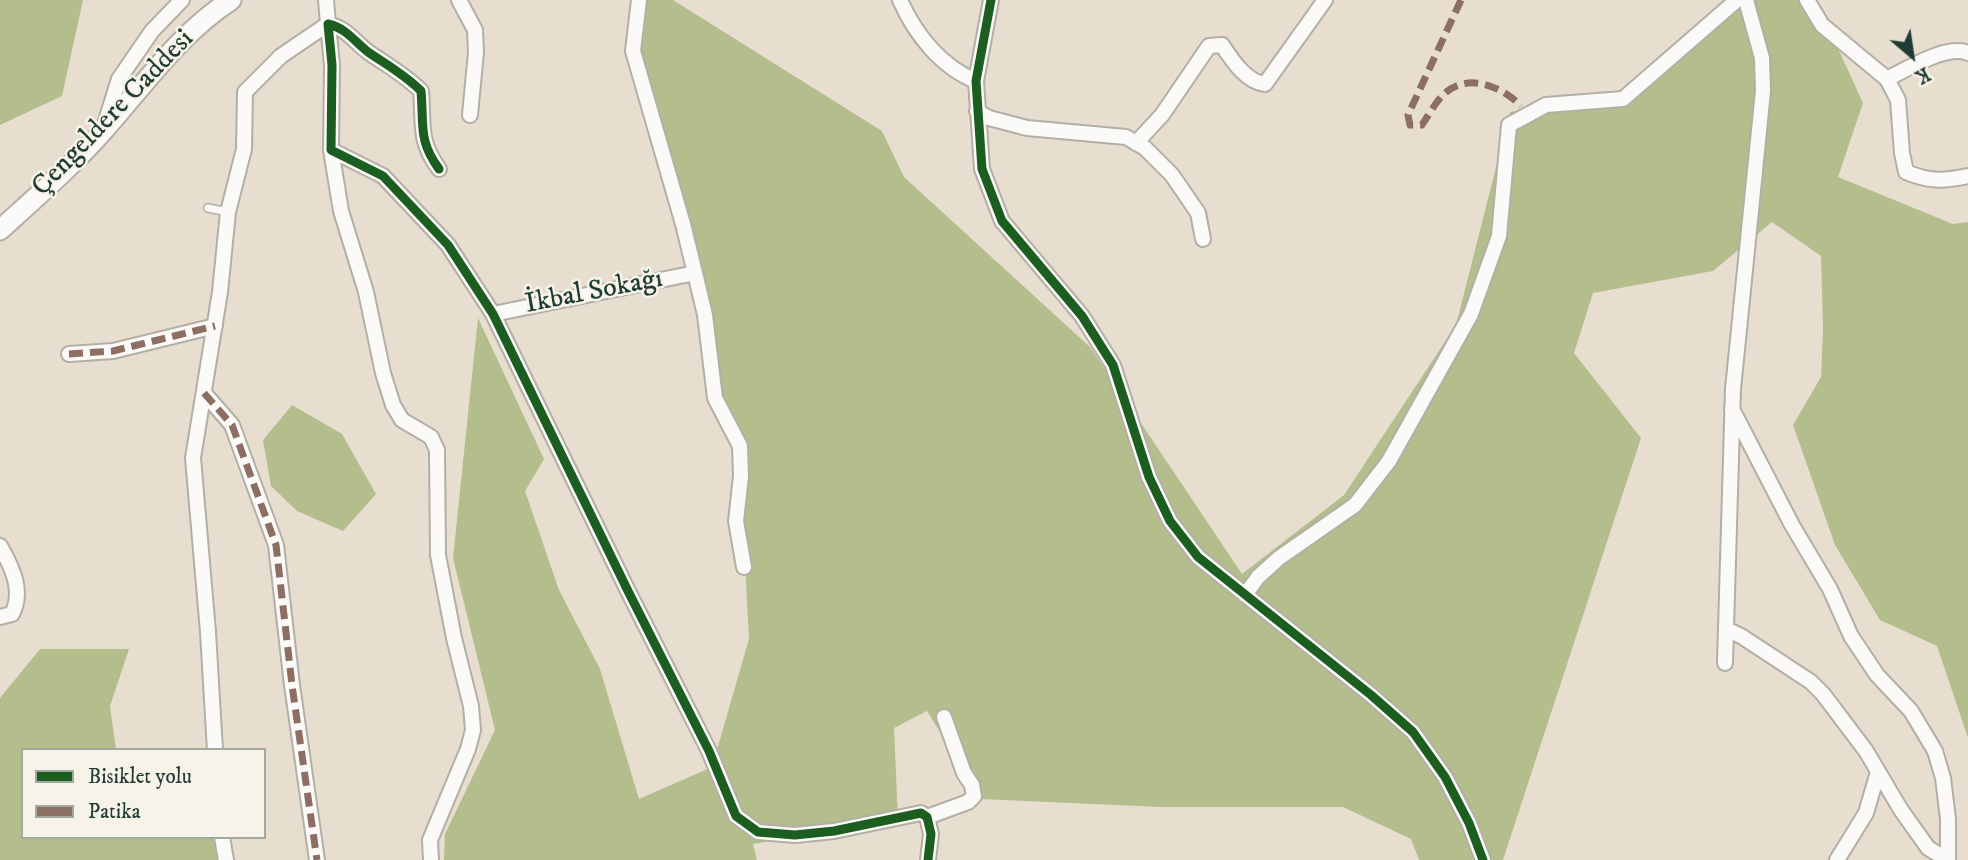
<!DOCTYPE html>
<html>
<head>
<meta charset="utf-8">
<style>
	body { margin:0 }
	#map { position:relative; width:1968px; height:860px; overflow:hidden; background:#e8ded0; font-family:"IM FELL DW Pica",serif }
	canvas { display:block }
	.legend { position:absolute; left:21px; top:748px; width:245px; height:91px; box-sizing:border-box; background:#f7f3e8; border:2px solid #a1aaa0; margin:0; padding:9px 12px; list-style:none; font-size:21px; color:#1f3d34 }
	.legend li { display:flex; align-items:center; gap:14px; height:35px }
	.legend b { width:35px; border:2px solid #a1aaa0 }
	.north { position:absolute; left:1877px; top:21px; width:70px; height:70px; -webkit-text-stroke:5px #f7f3e8; paint-order:stroke; rotate:151deg; font-size:19px; font-weight:700; line-height:28px; text-align:center; color:#1f3d34 }
	.north::after { content:''; display:block; margin:auto; width:24px; height:32px; background:#1f3d34; clip-path:polygon(50% 0,100% 100%,50% 72%,0 100%) }
</style>
</head>
<body>
<div id="map">
<canvas width="1968" height="860"></canvas>
<ul class="legend">
<li><b style="height:9px;background:#1b5e20"></b>Bisiklet yolu</li>
<li><b style="height:9px;background:#8d6e63"></b>Patika</li>
</ul>
<div class="north">K</div>
</div>
<script>
const ctx = document.querySelector('canvas').getContext('2d');
ctx.lineJoin = 'round';
function fill(path, color) {
  ctx.fillStyle = color;
  ctx.fill(path, 'evenodd');
}
function strokePath(path, color, width, dash) {
  ctx.strokeStyle = color;
  ctx.lineWidth = width;
  ctx.lineCap = dash ? 'butt' : 'round';
  ctx.setLineDash(dash || []);
  ctx.stroke(path);
}
function drawText(font, color, halo, rows, align = 'center') {
  ctx.font = font + ' "IM FELL DW Pica",serif';
  ctx.lineWidth = 5;
  ctx.setLineDash([]);
  ctx.textBaseline = 'middle';
  ctx.strokeStyle = halo;
  ctx.fillStyle = color;
  for (const [text, x, y, turn = 0] of rows) {
    ctx.save();
    ctx.translate(x, y);
    ctx.rotate((+turn || 0) * Math.PI / 180);
    ctx.textAlign = isNaN(turn) ? turn : align;
    if (halo) ctx.strokeText(text, 0, 0);
    ctx.fillText(text, 0, 0);
    ctx.restore();
  }
}
fill(new Path2D(`
	M 0,0 L 83,0 L 62,96 L 0,125 Z
	M 642,0 L 673,0 L 882,131 L 904,177 L 1090,347 L 1242,574 L 1344,495 L 1456,325 L 1510,112 L 1626,91 L 1735,0 L 1816,0 L 1863,103 L 1838,177 L 1953,224 L 1968,222 L 1968,738 L 1937,646 L 1880,620 L 1835,545 L 1793,425 L 1821,377 L 1823,328 L 1821,256 L 1772,222 L 1713,271 L 1593,293 L 1574,353 L 1641,438 L 1503,860 L 1419,860 L 1411,839 L 1343,807 L 1160,807 L 981,799 L 927,711 L 894,728 L 898,819 L 753,844 L 757,860 L 444,860 L 445,834 L 495,730 L 453,558 L 478,318 L 544,459 L 525,491 L 559,590 L 600,669 L 639,799 L 712,767 L 749,639 L 740,466 L 639,57 Z
	M 292,405 L 342,434 L 376,494 L 343,531 L 297,511 L 271,486 L 263,440 Z
	M 40,649 L 129,649 L 110,706 L 116,750 L 23,750 L 23,837 L 219,837 L 224,860 L 0,860 L 0,698 Z`), '#b4be8d');
const lane = new Path2D(`
	M 208,208 L 228,212`);
const street = new Path2D(`
	M 459,0 L 475,30 L 476,52 L 470,115
	M 639,0 L 633,51 L 683,224 L 695,273 L 705,315 L 715,398 L 740,446 L 741,476 L 736,521 L 744,567
	M 900,0 C 915,34 941,67 976,81
	M 991,0 L 976,81 L 982,169 L 1002,221 L 1082,316 L 1113,365 L 1149,477 L 1170,521 L 1198,557 L 1371,695 L 1413,732 L 1445,777 L 1469,823 L 1483,860
	M 1807,0 L 1822,25 L 1887,79 L 1898,100 L 1902,153 L 1906,172 C 1930,182 1943,181 1968,176
	M 1887,79 C 1907,69 1947,44 1968,53
	M 977,111 L 989,118 L 1027,128 L 1126,137 L 1145,148 L 1172,175 L 1198,213 L 1203,239
	M 104,127 L 119,79 L 152,31 L 182,0
	M 1136,143 L 1162,115 L 1209,46 L 1222,45 C 1232,60 1246,82 1265,84 L 1325,0
	M 331,150 L 341,211 L 366,292 L 383,373 L 393,405 L 402,420 L 431,437 L 437,450 L 438,555 L 454,638 L 471,706 L 473,730 L 468,749 L 430,840 L 431,860
	M 439,169 C 418,140 424,126 421,91 C 405,75 387,65 368,52 C 354,41 346,28 328,24 L 332,65 L 331,150 L 383,176 L 448,245 L 493,314 L 628,591 L 709,751 L 736,816 L 758,832 L 795,835 L 834,831 L 921,813 L 927,817 L 931,834 L 928,860
	M 493,314 L 695,273
	M 69,354 L 113,351 L 215,326
	M 204,393 L 232,425 L 276,545 L 292,685 L 317,860
	M 1732,409 L 1792,525 L 1830,589 L 1851,636 L 1877,675 L 1911,711 L 1935,751 L 1943,778 L 1948,819 L 1948,860
	M 0,546 C 12,567 24,591 12,614 L 0,617
	M 1245,595 L 1258,577 L 1279,558 L 1355,505 L 1389,461 L 1471,314 L 1499,236 L 1509,125 L 1546,105 L 1623,99 L 1737,0
	M 1726,629 L 1741,636 L 1811,682 L 1823,694 L 1866,751 L 1901,810 L 1928,848 L 1948,860
	M 1725,663 L 1733,389 L 1763,91 L 1762,58 L 1746,0
	M 215,750 L 208,632 L 193,458 L 220,292 L 228,212 L 244,149 L 245,92 L 281,56 L 328,24 L 326,0
	M 927,817 L 968,802 L 974,796 L 972,785 L 964,773 L 944,717
	M 222,837 L 226,860
	M 1837,860 L 1866,813 L 1878,772`);
const secondary = new Path2D(`
	M 0,230 C 35,198 72,166 104,130 C 144,85 180,33 231,0`);
strokePath(lane, '#b2afa5', 10);
strokePath(street, '#b2afa5', 18);
strokePath(secondary, '#b2afa5', 23);
strokePath(lane, '#fcfaf8', 7);
strokePath(street, '#fcfaf8', 14);
strokePath(secondary, '#fcfaf8', 19);
strokePath(new Path2D(`
	M 1461,0 L 1408,115 L 1410,125 L 1422,125 C 1428,116 1434,105 1441,97 C 1464,71 1501,85 1521,106
	M 69,354 L 113,351 L 215,326
	M 204,393 L 232,425 L 276,545 L 292,685 L 317,860`), '#8d6e63', 7, [14, 7]);
strokePath(new Path2D(`
	M 991,0 L 976,81 L 982,169 L 1002,221 L 1082,316 L 1113,365 L 1149,477 L 1170,521 L 1198,557 L 1371,695 L 1413,732 L 1445,777 L 1469,823 L 1483,860
	M 439,169 C 418,140 424,126 421,91 C 405,75 387,65 368,52 C 354,41 346,28 328,24 L 332,65 L 331,150 L 383,176 L 448,245 L 493,314 L 628,591 L 709,751 L 736,816 L 758,832 L 795,835 L 834,831 L 921,813 L 927,817 L 931,834 L 928,860`), '#1b5e20', 9);
drawText('28px', '#1f3d34', '#f7f3e8', [
	["Çengeldere Caddesi",114,114,-46],
	["İkbal Sokağı",594,293,-11]
]);
</script>
</body>
</html>
